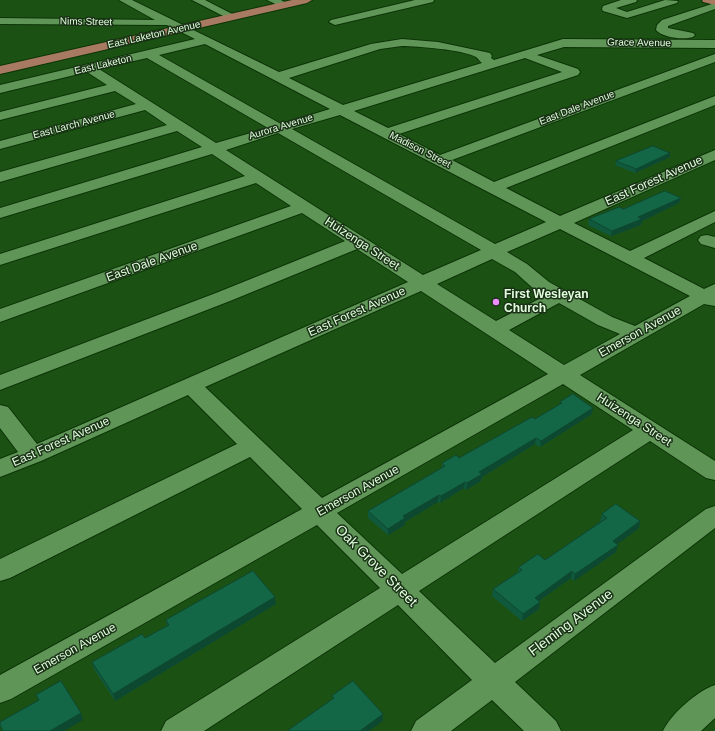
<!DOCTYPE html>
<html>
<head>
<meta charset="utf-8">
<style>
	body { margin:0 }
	canvas { display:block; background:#1c5114 }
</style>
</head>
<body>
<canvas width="715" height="731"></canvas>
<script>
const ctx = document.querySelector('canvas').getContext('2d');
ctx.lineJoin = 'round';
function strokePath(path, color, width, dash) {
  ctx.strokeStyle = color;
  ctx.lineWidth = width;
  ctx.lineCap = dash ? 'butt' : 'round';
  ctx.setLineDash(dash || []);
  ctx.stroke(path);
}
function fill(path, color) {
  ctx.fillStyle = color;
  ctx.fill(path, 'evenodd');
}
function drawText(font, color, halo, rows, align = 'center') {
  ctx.font = font + ' Helvetica,sans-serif';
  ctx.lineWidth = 3;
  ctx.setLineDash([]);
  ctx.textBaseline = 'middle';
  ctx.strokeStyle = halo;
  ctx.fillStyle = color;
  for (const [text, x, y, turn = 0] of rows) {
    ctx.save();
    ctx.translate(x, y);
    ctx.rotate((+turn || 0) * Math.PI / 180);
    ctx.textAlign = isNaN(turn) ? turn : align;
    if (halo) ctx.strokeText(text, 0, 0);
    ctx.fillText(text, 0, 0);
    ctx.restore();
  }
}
const minor = new Path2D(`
	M 119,0 L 132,0 L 279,72 L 371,44 L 402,39 L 438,42 L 490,53 L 492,56 L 491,58 L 494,60 L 563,39 L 715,40 L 715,48 L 564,47 L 537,55 L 578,69 L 580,72 L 578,75 L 399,134 L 440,155 L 715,54 L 715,62 L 452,160 L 494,182 L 715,96 L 715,105 L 506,188 L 560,216 L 715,150 L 715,160 L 574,223 L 630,251 L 715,211 L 715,222 L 644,258 L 704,289 L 715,284 L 715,306 L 704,304 L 580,375 L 715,461 L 715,480 L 706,478 L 650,441 L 419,591 L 495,663 L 706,509 L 715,506 L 715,528 L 515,682 L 556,721 L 561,731 L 524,731 L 492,700 L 451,731 L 411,731 L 416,721 L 472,680 L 398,605 L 204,731 L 161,731 L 166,721 L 380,588 L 317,525 L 11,699 L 0,703 L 0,675 L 302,509 L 250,457 L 10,578 L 0,581 L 0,559 L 237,444 L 188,395 L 41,461 L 0,477 L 0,459 L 18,452 L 0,428 L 0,405 L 8,407 L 37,444 L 408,282 L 357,249 L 230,301 L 0,390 L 0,375 L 216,293 L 345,241 L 302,213 L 0,322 L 0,309 L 291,206 L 256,183 L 0,265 L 0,254 L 245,176 L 212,154 L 0,218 L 0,208 L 202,147 L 177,131 L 0,182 L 0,172 L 167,125 L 145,110 L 0,149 L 0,141 L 136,104 L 115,91 L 0,120 L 0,112 L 107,85 L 87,72 L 0,93 L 0,85 L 195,39 L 167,25 L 0,24 L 0,18 L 155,20 ZM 205,44 L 330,109 L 281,124 L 159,55 ZM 402,46 C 417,46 464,50 476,57 C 478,58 480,62 482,63 L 343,105 L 289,78 L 380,49 ZM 147,58 L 268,128 L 216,143 L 99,69 ZM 525,58 L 562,72 L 388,128 L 354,111 ZM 340,115 L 546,222 L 495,244 L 292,129 ZM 278,133 L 481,250 L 423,275 L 226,150 ZM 560,229 L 690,296 L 635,326 L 612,317 L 549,282 L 527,264 L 507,252 ZM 492,259 L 515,272 L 535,290 L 545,296 L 496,321 L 437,284 ZM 421,291 L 548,374 L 322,498 L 205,387 ZM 559,303 L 598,325 L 620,334 L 564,365 L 509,330 ZM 563,384 L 633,430 L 402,574 L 337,513 Z
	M 192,0 L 205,0 L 238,17 L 237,19 L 229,19 Z
	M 267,0 L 281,0 L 289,5 L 284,8 Z
	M 415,0 L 434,0 L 433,2 L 335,25 L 329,22 L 331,20 Z
	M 621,0 L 637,0 L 636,2 L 616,8 L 627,12 L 665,0 L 678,1 L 677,3 L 627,18 L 603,11 L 602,9 L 603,6 Z
	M 715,3 L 715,9 L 668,26 L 668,28 L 693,33 L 695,35 L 693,37 C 684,40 663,38 656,30 L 657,25 L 662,20 Z
	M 707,235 L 715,237 L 715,248 L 701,244 L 698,240 L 701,236 Z
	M 715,685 L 715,718 L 701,731 L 663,731 C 671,714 697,691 715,685 Z`);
const major = new Path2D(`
	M 292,0 L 312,0 L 307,3 L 0,74 L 0,66 Z
	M 702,0 L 715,0 L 715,5 L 703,2 Z`);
strokePath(minor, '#0b3405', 2);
strokePath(major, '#0b3405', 2);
fill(minor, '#5f9557');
fill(major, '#a87a62');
fill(new Path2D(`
	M 670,157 L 635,173 L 615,165 L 616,161 Z
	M 681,198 L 679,203 L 642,221 L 641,225 L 611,236 L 588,225 L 589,219 L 623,209 Z
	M 560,402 L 592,414 L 540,447 L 535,444 L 482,477 L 481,481 L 466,490 L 464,488 L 440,503 L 438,502 L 405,522 L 405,525 L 388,535 L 368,518 L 368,511 L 442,468 L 442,463 L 459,458 L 535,419 L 559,405 Z
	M 602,514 L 640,521 L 639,528 L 617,544 L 616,552 L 574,581 L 571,578 L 539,601 L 540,602 L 539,609 L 522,621 L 492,596 L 493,589 L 518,572 L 519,567 L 545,560 L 601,521 L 600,521 Z
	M 276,604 L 115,701 L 94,669 L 92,662 L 145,638 L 167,626 L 166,620 Z`), '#10593c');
fill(new Path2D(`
	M 670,153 L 670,157 L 635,173 L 636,169 Z
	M 681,198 L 679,203 L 642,221 L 641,225 L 611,236 L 612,231 L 638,217 Z
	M 593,408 L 592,414 L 540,447 L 541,441 Z
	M 536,438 L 535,444 L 482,477 L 481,481 L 466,490 L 467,483 L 479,472 Z
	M 465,482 L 464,488 L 440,503 L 441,496 Z
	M 439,495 L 438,502 L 405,522 L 405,525 L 388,535 L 388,529 L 403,516 Z
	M 640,521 L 639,528 L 612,548 L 613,541 Z
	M 618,545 L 616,552 L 574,581 L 575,574 Z
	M 572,571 L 571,578 L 533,605 L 535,598 Z
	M 275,597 L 276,604 L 115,701 L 113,694 Z
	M 540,602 L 539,609 L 522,621 L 523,614 Z
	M 81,713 L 83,720 L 64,731 L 50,731 Z
	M 383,714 L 383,721 L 369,731 L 360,731 Z`), '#0d4831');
const building = new Path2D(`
	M 653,146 L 670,153 L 636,169 L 616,161 Z
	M 665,191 L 681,198 L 638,217 L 642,219 L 612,231 L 589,219 L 619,207 L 623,209 Z
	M 573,394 L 593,408 L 541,441 L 536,438 L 479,472 L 482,474 L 467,483 L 465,482 L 441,496 L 439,495 L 403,516 L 405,518 L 388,529 L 368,511 L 445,466 L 442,463 L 456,455 L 459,458 L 532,417 L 535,419 L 562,403 L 560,402 Z
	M 616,504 L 640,521 L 613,541 L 618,545 L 575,574 L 572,571 L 535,598 L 540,602 L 523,614 L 493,589 L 522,570 L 519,567 L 538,554 L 545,560 L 607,518 L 602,514 Z
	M 253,571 L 275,597 L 113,694 L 92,662 L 142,634 L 145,638 L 169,625 L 166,620 Z
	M 61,681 L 81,713 L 50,731 L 3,731 L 0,725 L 0,722 L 39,700 L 36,695 Z
	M 353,681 L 383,714 L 360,731 L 287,731 L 334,698 L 332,696 Z`);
fill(building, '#136746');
strokePath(building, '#0d4831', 1);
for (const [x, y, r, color] of [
	[496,302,4,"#eb8dfc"]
]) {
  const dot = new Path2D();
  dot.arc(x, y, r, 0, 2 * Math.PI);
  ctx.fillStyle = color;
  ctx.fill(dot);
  strokePath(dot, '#1a3117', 1.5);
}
drawText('10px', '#e1fedd', '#1a3117', [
	["Nims Street",86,22,1],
	["East Laketon Avenue",154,35,-13],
	["Grace Avenue",639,43,1],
	["East Laketon",103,65,-13],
	["East Dale Avenue",577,108,-21],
	["East Larch Avenue",74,125,-15],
	["Aurora Avenue",281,127,-17],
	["Madison Street",420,150,27]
]);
drawText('12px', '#e1fedd', '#1a3117', [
	["East Forest Avenue",654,181,-24],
	["Huizenga Street",362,244,33],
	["East Dale Avenue",152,262,-20],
	["East Forest Avenue",357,312,-24],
	["Emerson Avenue",640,332,-29],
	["Huizenga Street",634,420,33],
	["East Forest Avenue",61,442,-24],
	["Emerson Avenue",358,491,-29],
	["Emerson Avenue",75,649,-29]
]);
drawText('bold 12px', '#e1fedd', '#1a3117', [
	["First Wesleyan",504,295],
	["Church",504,309]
], 'left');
drawText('14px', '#e1fedd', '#1a3117', [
	["Oak Grove Street",376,566,45],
	["Fleming Avenue",571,623,-37]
]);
</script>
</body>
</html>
